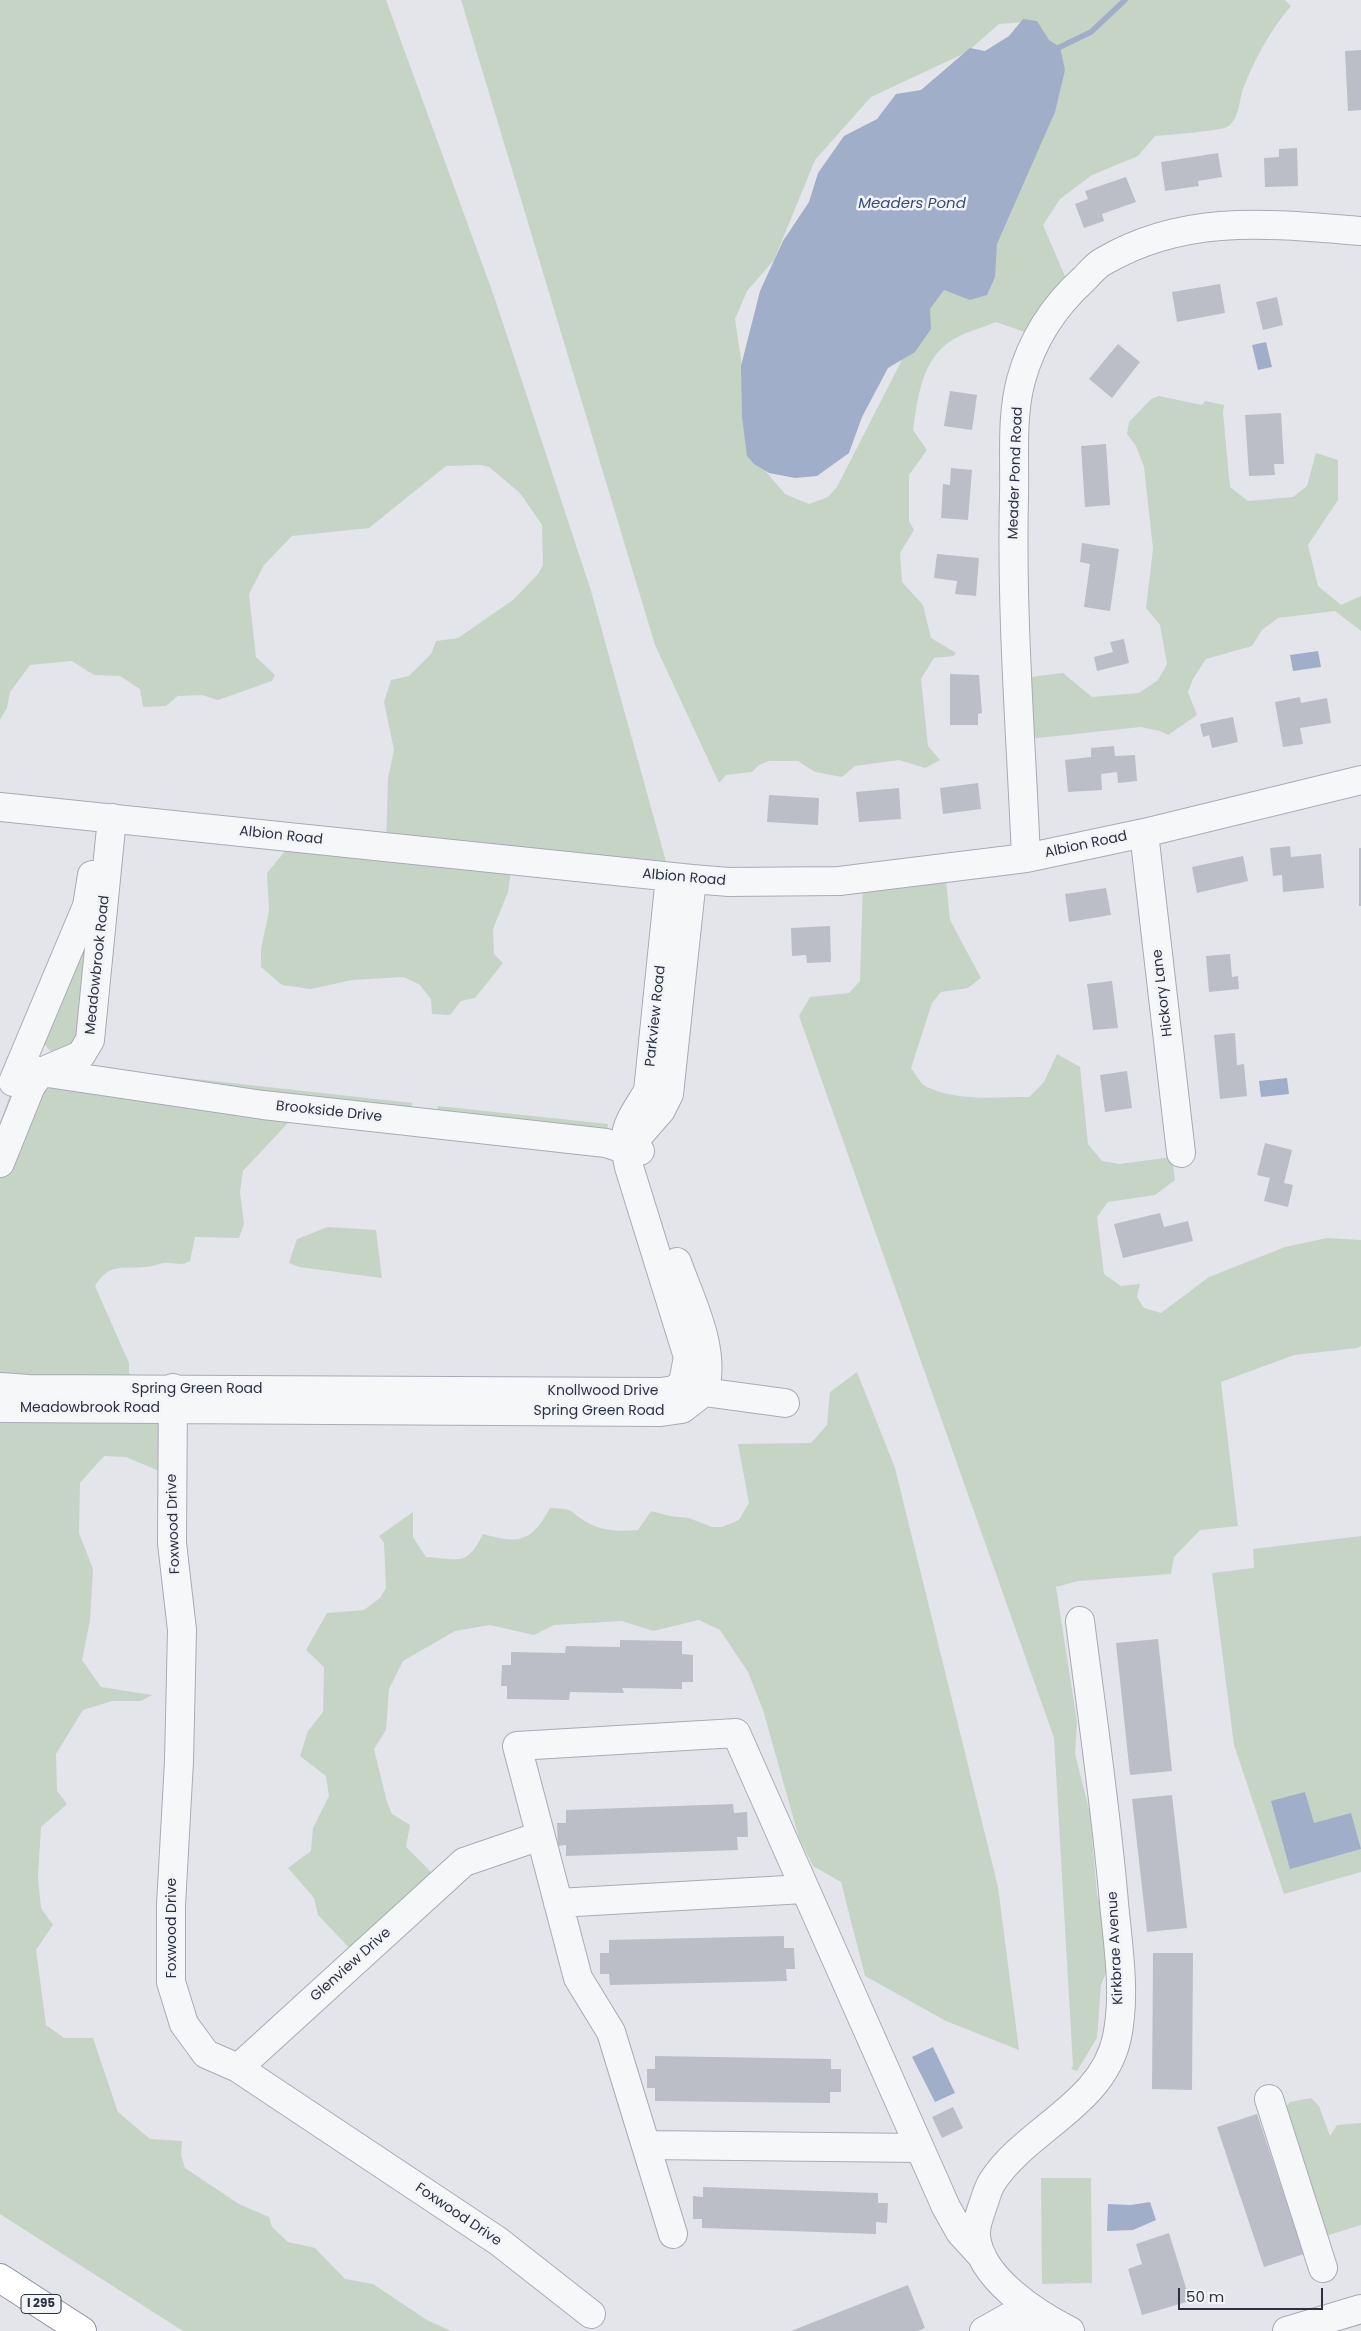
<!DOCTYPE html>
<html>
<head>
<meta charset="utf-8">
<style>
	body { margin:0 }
	#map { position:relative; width:1361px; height:2331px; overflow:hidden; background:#e3e5eb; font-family:Poppins,sans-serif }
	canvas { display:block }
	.scale { position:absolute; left:1178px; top:2288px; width:145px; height:22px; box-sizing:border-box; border:2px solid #2c3142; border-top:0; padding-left:6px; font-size:15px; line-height:18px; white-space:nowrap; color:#2c3142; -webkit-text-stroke:4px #f3f4f8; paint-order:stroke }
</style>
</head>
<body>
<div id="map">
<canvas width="1361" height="2331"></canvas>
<div class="scale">50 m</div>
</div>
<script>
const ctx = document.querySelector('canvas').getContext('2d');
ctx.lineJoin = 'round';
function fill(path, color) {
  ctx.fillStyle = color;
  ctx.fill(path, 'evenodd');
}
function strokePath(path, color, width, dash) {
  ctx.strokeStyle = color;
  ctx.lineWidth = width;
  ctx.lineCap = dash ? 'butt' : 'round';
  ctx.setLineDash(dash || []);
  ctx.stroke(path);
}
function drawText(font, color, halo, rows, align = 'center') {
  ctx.font = font + ' Poppins,sans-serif';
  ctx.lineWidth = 5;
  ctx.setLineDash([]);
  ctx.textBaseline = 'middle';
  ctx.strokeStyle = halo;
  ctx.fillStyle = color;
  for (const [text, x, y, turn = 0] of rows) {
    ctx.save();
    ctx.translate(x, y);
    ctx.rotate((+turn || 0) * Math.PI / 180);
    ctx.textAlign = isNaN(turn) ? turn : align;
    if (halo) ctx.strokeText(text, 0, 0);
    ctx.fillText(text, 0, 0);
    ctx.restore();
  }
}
fill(new Path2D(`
	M 0,0 L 386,0 L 495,299 L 591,591 L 670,876 L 512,863 L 508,892 L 493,929 L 494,954 L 503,963 L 475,998 L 461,1001 L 450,1015 L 432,1014 L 431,999 L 420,985 L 404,977 L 352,980 L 311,989 L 282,985 L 261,967 L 261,949 L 269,911 L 267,873 L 286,850 L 386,847 L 388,778 L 394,750 L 384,702 L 391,680 L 409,676 L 431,654 L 436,641 L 458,638 L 513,600 L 538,574 L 543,565 L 542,525 L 520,493 L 489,467 L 481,465 L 446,466 L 369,528 L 292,536 L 264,565 L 249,594 L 256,657 L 275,675 L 272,681 L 218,700 L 202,695 L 178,696 L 166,706 L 143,707 L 140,689 L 120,676 L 94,675 L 72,661 L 30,665 L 10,692 L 7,708 L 0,720 Z
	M 461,0 L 1285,0 L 1291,6 C 1271,29 1254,60 1243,89 C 1239,101 1239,120 1227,127 C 1219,131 1167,135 1155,136 L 1138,156 L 1092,175 L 1060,199 L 1043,225 L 1073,295 L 1042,338 L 996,322 C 982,328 965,332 952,340 C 921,360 918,398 913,430 L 927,450 L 909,475 L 909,521 L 914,530 L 900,553 L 902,582 L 923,605 L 931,638 L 956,653 L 953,656 L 934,658 L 921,679 L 928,746 L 940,760 L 925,768 L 899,760 L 855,766 L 842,777 L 815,772 L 798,761 L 769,761 L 759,765 L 752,772 L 726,775 L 719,783 L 655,645 ZM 1025,22 L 930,305 L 837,487 L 828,497 L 809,504 L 785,494 L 756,460 L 735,319 L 747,291 L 774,260 L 815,160 L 871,97 L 967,52 L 999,24 Z
	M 1159,396 L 1202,405 L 1205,401 L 1224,405 L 1223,413 L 1230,487 L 1248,501 L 1293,497 L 1307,486 L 1316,453 L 1338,460 L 1338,500 L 1308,545 L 1318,586 L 1341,605 L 1361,596 L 1361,631 L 1335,611 L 1278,618 L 1262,630 L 1252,646 L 1206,659 L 1193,679 L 1188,692 L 1197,715 L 1168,735 L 1160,731 L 1141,727 L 1019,740 L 1014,679 L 1063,673 L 1092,697 L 1139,693 L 1158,680 L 1167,664 L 1160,625 L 1146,608 L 1153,549 L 1144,467 L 1136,446 L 1127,434 L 1129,422 L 1151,399 Z
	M 945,871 L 950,920 L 981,978 L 968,988 L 941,992 L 932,1003 L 911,1068 C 915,1073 920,1083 925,1086 C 956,1102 996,1097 1029,1097 L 1044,1082 L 1057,1054 L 1080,1067 L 1088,1144 L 1102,1161 L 1120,1164 L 1172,1157 L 1175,1180 L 1155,1195 L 1108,1202 L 1097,1217 L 1104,1274 L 1121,1286 L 1140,1284 L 1137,1297 L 1144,1308 L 1161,1313 L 1209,1277 L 1285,1247 L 1327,1238 L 1361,1240 L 1361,1346 L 1357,1348 L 1294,1355 L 1221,1382 L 1238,1526 L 1200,1530 L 1174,1557 L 1171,1574 L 1078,1581 L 1056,1587 L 1077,1722 L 1075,1754 L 1090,1813 L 1097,1895 L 1115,1950 L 1101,1985 L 1097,2038 L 1077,2071 L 1071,2069 L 1073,2066 L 1054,1738 L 799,1016 L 810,997 L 849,993 L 860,981 L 863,880 Z
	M 87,906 L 90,1040 L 65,1055 L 50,1051 L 43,1042 Z
	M 21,1064 L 87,1067 L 412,1103 L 411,1122 L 301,1109 L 243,1171 L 240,1192 L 244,1224 L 239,1238 L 195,1237 L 190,1261 C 180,1267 174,1262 164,1263 C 157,1264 151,1267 145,1267 C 121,1269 109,1263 95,1286 L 129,1363 L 129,1373 L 142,1388 L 151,1389 L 173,1477 L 126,1457 L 104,1456 L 80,1483 L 79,1533 L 93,1569 L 90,1620 L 82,1660 L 101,1687 L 152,1695 L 141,1701 L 112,1701 L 83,1710 L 56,1754 L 57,1791 L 67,1804 L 41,1827 L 38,1877 L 41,1908 L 53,1925 L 36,1950 L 46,2025 L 64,2038 L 93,2038 L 118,2112 L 150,2139 L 182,2141 L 181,2155 L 185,2168 L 239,2204 L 269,2217 L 272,2227 L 288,2242 L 315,2248 L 345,2279 L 373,2284 L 427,2320 L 451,2331 L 183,2331 L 0,2214 L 0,1426 L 6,1398 L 0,1397 L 0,1123 Z
	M 438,1106 L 608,1124 L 606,1143 L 436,1125 Z
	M 328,1227 L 376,1230 L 382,1278 L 299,1267 L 289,1263 L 297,1239 Z
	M 857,1372 L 895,1468 L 998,1887 L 1019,2050 L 946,2021 L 865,1976 L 841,1882 L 813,1866 L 799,1838 L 763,1710 L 748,1672 L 720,1630 L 699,1620 L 653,1631 L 622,1621 L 554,1625 L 534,1635 L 490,1625 L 455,1631 L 403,1661 L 389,1689 L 386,1730 L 374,1749 L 387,1802 L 392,1814 L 410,1825 L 406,1847 L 439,1880 L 358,1957 L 318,1915 L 314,1898 L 288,1868 L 311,1851 L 313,1828 L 329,1796 L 326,1776 L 300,1756 L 308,1731 L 323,1712 L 324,1667 L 306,1650 L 327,1613 L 364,1610 L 380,1598 L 386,1588 L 384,1543 L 379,1536 L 413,1512 L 413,1537 L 426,1557 C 461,1559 466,1567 483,1534 C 519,1544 531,1543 550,1508 C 578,1509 567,1511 588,1523 C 604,1532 621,1531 638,1530 L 651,1511 L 670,1516 L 689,1518 L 712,1527 L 722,1527 L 739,1520 L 749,1503 L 738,1444 L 811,1443 L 827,1425 L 830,1392 Z
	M 1361,1536 L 1361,1872 L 1284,1894 L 1234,1745 L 1212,1573 L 1254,1568 L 1253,1549 Z
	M 1311,2098 L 1319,2106 L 1330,2136 L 1337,2125 L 1361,2123 L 1361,2225 L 1326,2236 L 1281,2112 L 1290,2102 Z
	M 1041,2178 L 1091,2178 L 1092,2283 L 1042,2284 Z`), '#c6d4c5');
fill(new Path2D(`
	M 1023,19 L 1037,21 L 1049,40 L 1060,47 L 1065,70 L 1055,112 L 997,244 L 995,277 L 987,295 L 970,300 L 944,290 L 930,309 L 931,329 L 915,352 L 888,368 L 862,417 L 849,453 L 817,476 L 795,478 L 769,473 L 754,464 L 747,456 L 742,417 L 741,366 L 760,291 L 783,241 L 809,202 L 818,173 L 844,136 L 877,119 L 896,94 L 921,90 L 970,48 L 985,51 L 1009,36 Z
	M 1266,342 L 1272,367 L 1258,370 L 1252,345 Z
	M 1318,651 L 1321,667 L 1293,671 L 1290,655 Z
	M 1287,1078 L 1289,1094 L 1261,1097 L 1259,1081 Z
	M 1305,1792 L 1314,1823 L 1351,1813 L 1361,1849 L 1290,1869 L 1271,1801 Z
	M 933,2047 L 955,2093 L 935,2102 L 912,2057 Z
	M 1150,2202 L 1156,2220 L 1133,2230 L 1107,2231 L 1108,2204 L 1131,2205 Z`), '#a0aec9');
strokePath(new Path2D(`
	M 1060,47 L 1091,32 L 1125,0`), '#a0aec9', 5.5);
fill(new Path2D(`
	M 1361,50 L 1361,110 L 1348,111 L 1345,51 Z
	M 1297,148 L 1298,186 L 1265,187 L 1264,158 L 1279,157 L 1279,149 Z
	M 1218,153 L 1222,177 L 1198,181 L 1199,186 L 1165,191 L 1161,162 Z
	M 1126,177 L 1136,202 L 1102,214 L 1104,221 L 1084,228 L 1075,204 L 1088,199 L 1085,191 Z
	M 1220,284 L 1225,313 L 1177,322 L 1172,292 Z
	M 1277,297 L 1283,325 L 1263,330 L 1256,302 Z
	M 1118,344 L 1140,362 L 1112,398 L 1089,379 Z
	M 950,391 L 977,395 L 972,430 L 944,426 Z
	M 1281,413 L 1284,464 L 1274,464 L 1275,475 L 1249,476 L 1245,415 Z
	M 1106,444 L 1110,505 L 1085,507 L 1081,446 Z
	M 951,468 L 972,470 L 968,520 L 941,518 L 943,484 L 950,485 Z
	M 1082,543 L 1119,549 L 1110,611 L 1084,607 L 1090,564 L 1080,562 Z
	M 937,554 L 979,558 L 976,596 L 955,594 L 957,581 L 934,578 Z
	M 1124,639 L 1129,663 L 1097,671 L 1094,657 L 1113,652 L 1110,642 Z
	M 950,674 L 979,675 L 982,713 L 978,714 L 978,725 L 950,725 Z
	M 1300,697 L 1301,703 L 1327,698 L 1331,723 L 1300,728 L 1303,744 L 1283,747 L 1275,702 Z
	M 1233,717 L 1238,742 L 1212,748 L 1209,735 L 1203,737 L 1200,724 Z
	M 1114,746 L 1115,756 L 1135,755 L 1137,781 L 1118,783 L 1117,772 L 1101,774 L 1102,790 L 1068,792 L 1065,760 L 1091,757 L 1091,748 Z
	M 978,783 L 981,809 L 943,814 L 940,788 Z
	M 899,788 L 901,819 L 859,822 L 856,792 Z
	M 769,795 L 819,798 L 818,825 L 767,822 Z
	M 1290,846 L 1291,857 L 1321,854 L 1324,888 L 1283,892 L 1282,875 L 1273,876 L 1270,848 Z
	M 1359,848 L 1361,848 L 1361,906 L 1359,906 Z
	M 1243,856 L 1248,881 L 1197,893 L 1192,867 Z
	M 1106,888 L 1111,915 L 1069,922 L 1065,894 Z
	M 830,926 L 831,962 L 807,963 L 806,955 L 792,956 L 791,928 Z
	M 1230,954 L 1232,977 L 1238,976 L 1239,989 L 1209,992 L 1206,956 Z
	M 1112,981 L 1118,1028 L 1093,1030 L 1087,984 Z
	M 1235,1033 L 1237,1065 L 1244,1064 L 1247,1096 L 1220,1099 L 1214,1035 Z
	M 1127,1071 L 1132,1108 L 1105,1112 L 1100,1075 Z
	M 1265,1143 L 1292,1150 L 1284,1183 L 1293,1185 L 1288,1207 L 1264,1201 L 1270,1178 L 1257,1175 Z
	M 1160,1213 L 1164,1227 L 1188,1221 L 1193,1241 L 1123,1258 L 1114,1224 Z
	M 1158,1639 L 1172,1771 L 1130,1775 L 1116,1643 Z
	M 620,1640 L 682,1641 L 682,1654 L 693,1655 L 693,1682 L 682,1682 L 682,1689 L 622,1688 L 624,1693 L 570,1692 L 569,1700 L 507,1699 L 507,1686 L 501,1686 L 502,1665 L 511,1665 L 511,1652 L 565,1653 L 566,1646 L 620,1647 Z
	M 1172,1795 L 1187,1928 L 1147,1932 L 1132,1799 Z
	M 733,1804 L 734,1813 L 747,1812 L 748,1837 L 737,1837 L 738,1850 L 566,1856 L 566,1845 L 558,1846 L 557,1823 L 566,1823 L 566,1810 Z
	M 784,1936 L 784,1948 L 794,1948 L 795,1969 L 786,1969 L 787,1981 L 610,1985 L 609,1974 L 600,1974 L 600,1953 L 609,1953 L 609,1940 Z
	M 1153,1953 L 1193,1953 L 1192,2090 L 1152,2089 Z
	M 655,2056 L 831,2059 L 831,2069 L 841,2069 L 841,2092 L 830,2092 L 830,2103 L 655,2101 L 655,2088 L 647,2088 L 647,2069 L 655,2069 Z
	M 953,2107 L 963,2128 L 942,2138 L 932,2117 Z
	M 1257,2114 L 1304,2254 L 1264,2267 L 1217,2127 Z
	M 703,2187 L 878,2193 L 878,2203 L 888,2203 L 887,2223 L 876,2222 L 876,2234 L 702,2228 L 702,2219 L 693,2219 L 693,2196 L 703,2197 Z
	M 1169,2233 L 1190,2301 L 1142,2315 L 1128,2269 L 1142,2264 L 1136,2244 Z
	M 908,2285 L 925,2328 L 918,2331 L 791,2331 Z`), '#bbbec7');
const minor = new Path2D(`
	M 0,807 L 692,879 L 729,882 L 839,881 L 1026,858 L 1144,833 L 1361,780
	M 1144,833 L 1181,1153
	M 1026,858 C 1021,737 1011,616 1014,496 C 1015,458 1011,417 1021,380 C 1032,340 1054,306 1084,279 C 1090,273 1096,265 1104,261 C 1186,213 1271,224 1361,231
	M 20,1065 L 41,1072 L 263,1105 L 606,1143 L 624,1149 L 640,1151
	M 13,1082 L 87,906 L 92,875
	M 640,1134 L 661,1110 L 669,1094 L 692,879
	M 0,1163 L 31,1086 L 41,1072 L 81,1055 L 90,1040 L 112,818
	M 677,1262 C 691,1302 717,1350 704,1392
	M 0,1387 L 29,1389 L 661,1392 L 674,1390 L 683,1383 L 688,1357 L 629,1167 C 620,1129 629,1123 648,1091 L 670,877
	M 173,1388 L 172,1543 L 182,1630 L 179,1761 L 171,1905 L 171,1982 L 184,2024 L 206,2054 L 238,2068 L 498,2241 L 591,2314
	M 704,1392 L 785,1403
	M 0,1408 L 661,1412 L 682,1409 L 704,1392
	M 558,1903 L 804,1889
	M 238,2068 L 464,1862 L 540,1836
	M 1269,2099 L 1323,2268
	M 646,2145 L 919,2148
	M 673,2234 L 611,2032 L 578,1978 L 517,1746 L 736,1733 L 946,2207 L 960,2232 L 982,2256
	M 984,2331 L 1009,2317 L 1042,2317
	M 1070,2331 C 1036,2314 980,2278 976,2236 C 975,2226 980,2214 983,2205 C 986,2197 988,2188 992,2182 C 1027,2128 1103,2105 1117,2037 C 1126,1994 1118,1946 1114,1903 C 1106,1809 1092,1715 1080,1621
	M 1287,2331 L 1361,2309`);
const highway = new Path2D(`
	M 0,2278 L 82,2331`);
strokePath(minor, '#a8abb5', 30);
strokePath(highway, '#8b90a1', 30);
strokePath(minor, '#f6f7f9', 28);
strokePath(highway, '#fff', 28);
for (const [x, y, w] of [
	[41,2304,40]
]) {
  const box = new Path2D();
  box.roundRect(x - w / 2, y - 9.5, w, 19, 4);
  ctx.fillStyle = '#f3f4f8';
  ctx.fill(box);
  strokePath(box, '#2c3142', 1);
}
drawText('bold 12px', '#2c3142', null, [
	["I 295",41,2304]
]);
drawText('14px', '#2c3142', '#f3f4f8', [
	["Meader Pond Road",1016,473,-88],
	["Albion Road",281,836,6],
	["Albion Road",1086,845,-12],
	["Albion Road",684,878,5],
	["Meadowbrook Road",98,965,-84],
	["Hickory Lane",1163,993,-97],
	["Parkview Road",656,1016,-84],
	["Brookside Drive",329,1112,6],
	["Spring Green Road",197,1389],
	["Knollwood Drive",603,1391],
	["Meadowbrook Road",90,1408],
	["Spring Green Road",599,1411],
	["Foxwood Drive",174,1524,-92],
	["Foxwood Drive",172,1928,-90],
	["Kirkbrae Avenue",1116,1948,-93],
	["Glenview Drive",351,1965,-42],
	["Foxwood Drive",458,2215,34]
]);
drawText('italic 15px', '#374a75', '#f3f4f8', [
	["Meaders Pond",912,204]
]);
</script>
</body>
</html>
